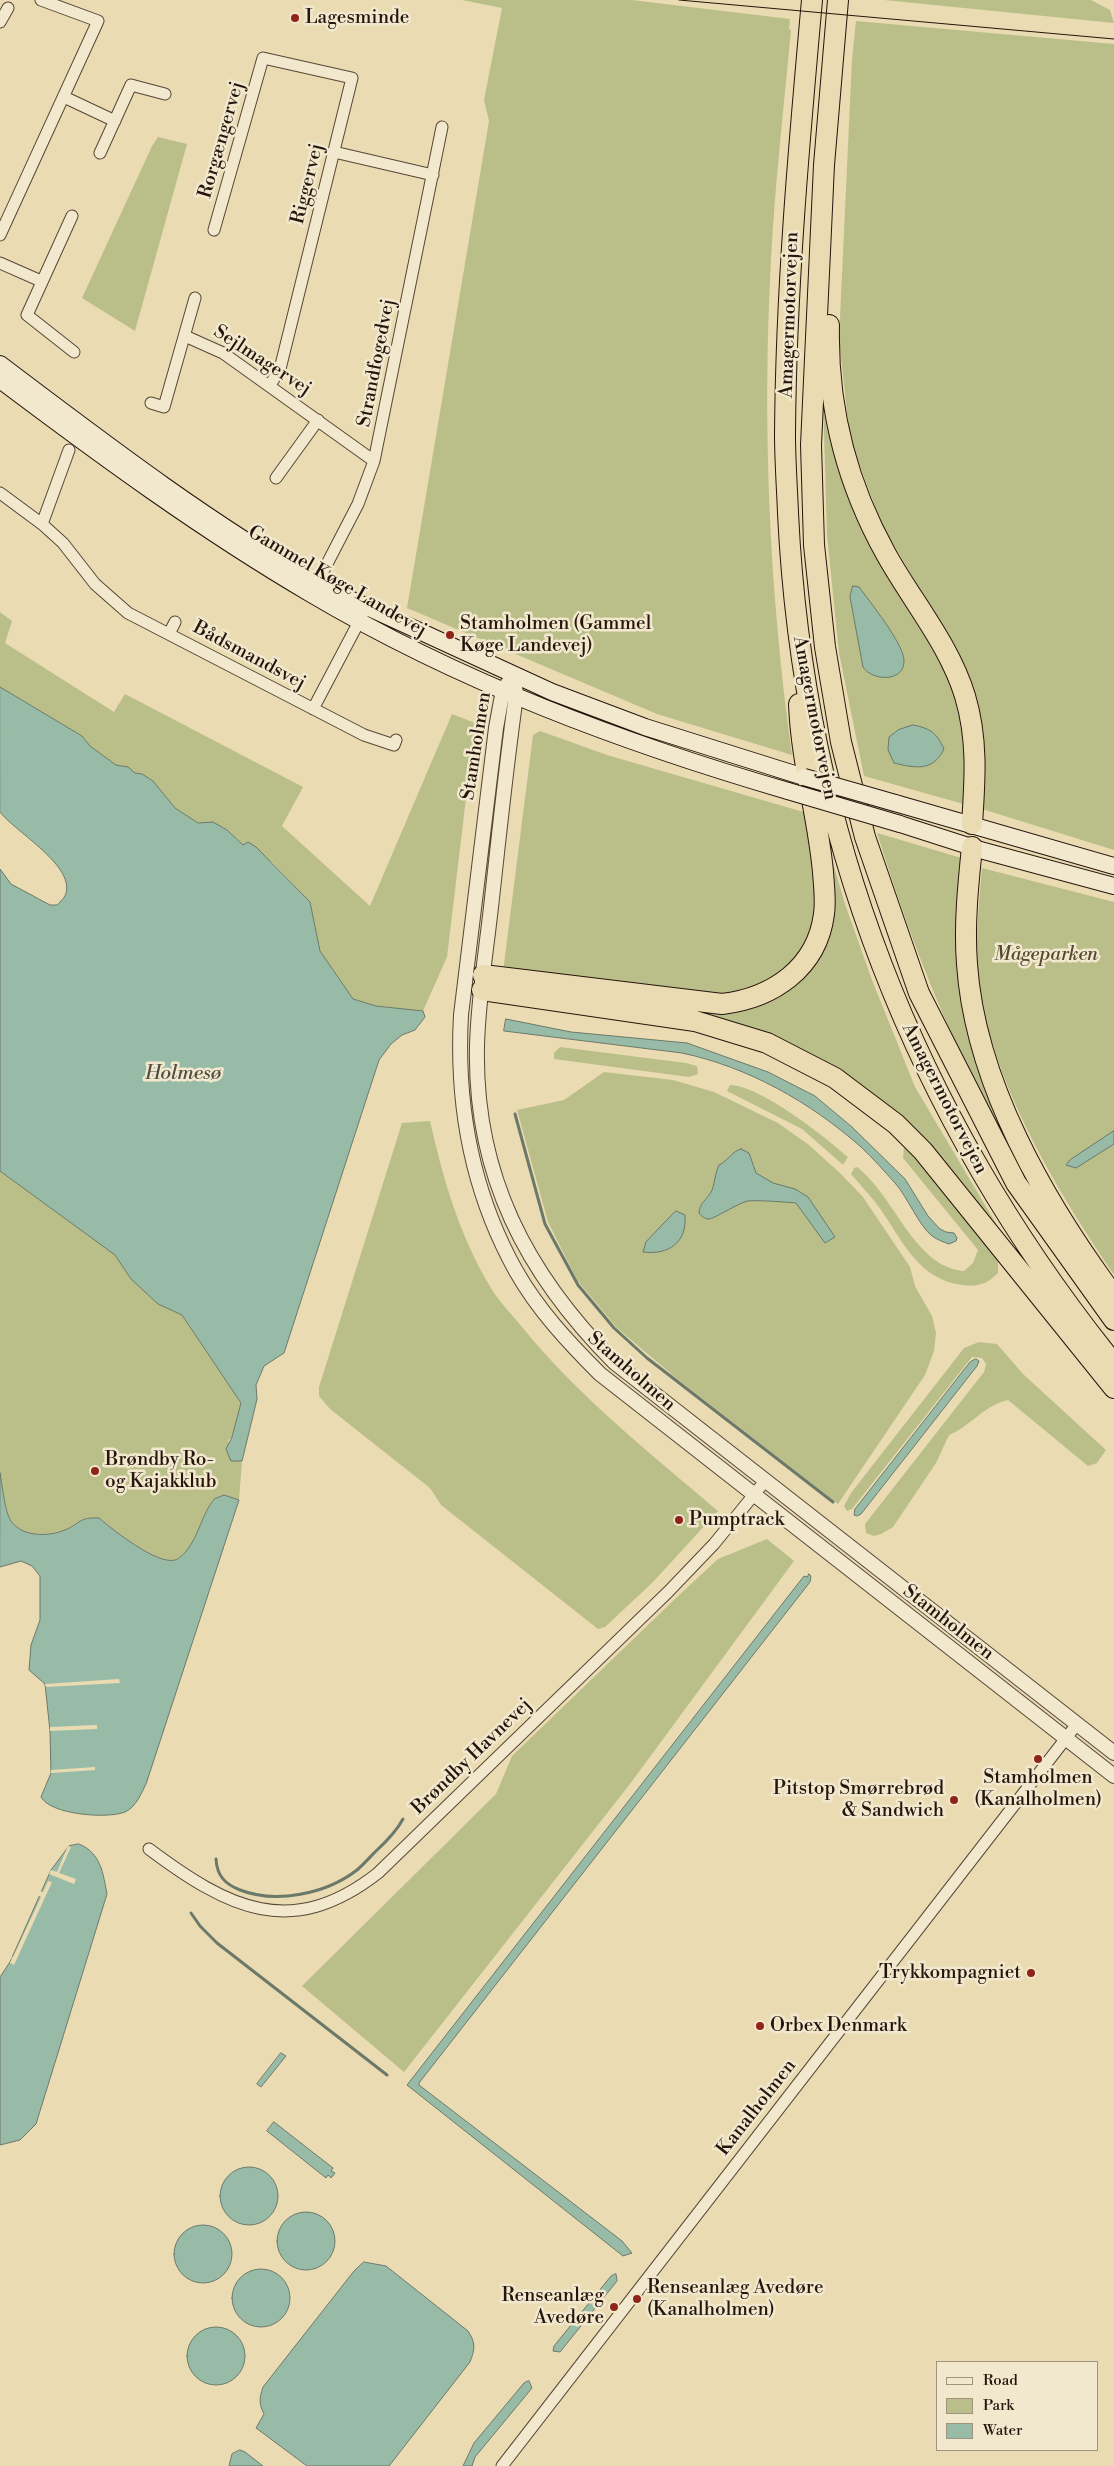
<!DOCTYPE html>
<html>
<head>
<meta charset="utf-8">
<style>
	body { margin:0 }
	#map { position:relative; width:1114px; height:2466px; overflow:hidden; background:#eadbb2; font-family:"Libre Bodoni",serif }
	canvas { display:block }
	.legend { position:absolute; left:936px; top:2361px; width:162px; height:90px; box-sizing:border-box; background:#f1e8cd; border:1px solid #a09480; margin:0; padding:6px 9px; list-style:none; font-size:15px; color:#27150d }
	.legend li { display:flex; align-items:center; gap:10px; height:25px }
	.legend b { width:25px; border:1px solid #a09480 }
</style>
</head>
<body>
<div id="map">
<canvas width="1114" height="2466"></canvas>
<ul class="legend">
<li><b style="height:6px;background:#f1e8cd"></b>Road</li>
<li><b style="height:14px;background:#babf8a"></b>Park</li>
<li><b style="height:14px;background:#98bba8"></b>Water</li>
</ul>
</div>
<script>
const ctx = document.querySelector('canvas').getContext('2d');
ctx.lineJoin = 'round';
function fill(path, color) {
  ctx.fillStyle = color;
  ctx.fill(path, 'evenodd');
}
function strokePath(path, color, width, dash) {
  ctx.strokeStyle = color;
  ctx.lineWidth = width;
  ctx.lineCap = dash ? 'butt' : 'round';
  ctx.setLineDash(dash || []);
  ctx.stroke(path);
}
function drawText(font, color, halo, rows, align = 'center') {
  ctx.font = font + ' "Libre Bodoni",serif';
  ctx.lineWidth = 5;
  ctx.setLineDash([]);
  ctx.textBaseline = 'middle';
  ctx.strokeStyle = halo;
  ctx.fillStyle = color;
  for (const [text, x, y, turn = 0] of rows) {
    ctx.save();
    ctx.translate(x, y);
    ctx.rotate((+turn || 0) * Math.PI / 180);
    ctx.textAlign = isNaN(turn) ? turn : align;
    if (halo) ctx.strokeText(text, 0, 0);
    ctx.fillText(text, 0, 0);
    ctx.restore();
  }
}
fill(new Path2D(`
	M 462,0 L 632,0 L 790,19 L 789,29 L 791,30 C 784,106 775,183 771,260 C 762,423 769,593 792,755 L 657,714 L 407,608 L 489,121 L 484,100 L 502,8 Z
	M 884,0 L 1091,0 L 1110,10 L 1114,23 Z
	M 856,21 L 1114,44 L 1114,850 L 982,809 L 953,645 L 882,525 L 850,440 L 839,339 L 852,59 Z
	M 158,137 L 187,144 L 135,331 L 82,298 L 152,146 Z
	M 823,398 L 948,673 L 969,750 L 967,805 L 864,776 L 839,653 L 827,535 Z
	M 0,612 L 12,621 L 5,643 L 114,712 L 125,694 L 303,787 L 282,826 L 370,906 L 452,714 L 475,723 L 447,957 L 423,1011 L 377,1006 L 353,999 L 320,951 L 310,902 L 273,863 L 263,856 L 256,847 L 243,845 L 227,830 L 213,822 L 198,823 L 175,808 L 153,781 L 142,774 L 135,773 L 128,767 L 116,765 L 90,746 L 82,736 L 0,687 Z
	M 540,731 L 607,755 L 807,813 L 818,894 L 815,920 L 806,945 L 777,982 L 718,999 L 503,972 L 533,735 Z
	M 877,833 L 965,859 L 963,977 L 1055,1221 C 1008,1144 963,1066 930,983 C 910,934 893,884 877,833 Z
	M 828,862 L 833,863 L 845,904 L 872,980 L 915,1087 L 1001,1232 L 813,1057 L 501,985 L 715,1010 L 799,976 Z
	M 982,868 L 1114,902 L 1114,1275 C 1060,1195 1002,1100 982,1004 C 973,960 978,913 982,868 Z
	M 560,1047 L 686,1063 L 697,1066 L 698,1074 L 689,1077 L 554,1059 L 554,1053 Z
	M 604,1072 L 673,1080 L 714,1092 L 778,1123 L 809,1145 L 841,1174 L 863,1197 L 910,1267 L 915,1286 L 932,1316 L 936,1333 L 934,1351 L 925,1375 L 838,1504 L 676,1378 L 617,1328 L 577,1280 L 548,1222 L 517,1110 L 564,1100 Z
	M 730,1085 C 761,1086 824,1136 848,1157 L 843,1165 L 802,1129 L 727,1091 Z
	M 430,1121 C 443,1179 460,1237 491,1288 C 499,1302 512,1314 522,1327 C 579,1397 650,1453 718,1511 L 653,1582 L 605,1627 L 598,1629 L 441,1505 L 430,1488 L 330,1409 L 319,1396 L 319,1387 L 402,1123 Z
	M 904,1146 L 934,1176 L 998,1258 L 998,1273 C 987,1284 978,1287 963,1285 C 919,1280 904,1243 881,1210 C 872,1197 861,1186 851,1174 L 854,1168 L 857,1167 C 895,1196 914,1267 964,1271 L 973,1263 L 978,1250 L 903,1158 Z
	M 0,1171 L 115,1255 L 131,1279 L 158,1304 L 182,1315 L 241,1403 L 232,1437 L 228,1440 L 232,1458 L 242,1461 L 239,1500 L 224,1495 L 213,1499 C 202,1514 199,1535 187,1550 C 184,1554 179,1559 175,1560 C 157,1565 113,1530 99,1518 C 79,1517 81,1523 64,1530 C 48,1537 22,1537 11,1521 C 5,1513 2,1484 0,1473 Z
	M 979,1342 L 997,1344 L 1023,1374 L 1106,1450 L 1097,1463 L 1088,1466 L 1008,1400 C 983,1406 971,1426 949,1435 L 936,1463 L 893,1527 L 881,1534 L 874,1536 L 866,1533 L 865,1524 L 984,1372 L 986,1364 L 982,1358 L 972,1357 L 852,1509 L 847,1511 L 844,1506 L 851,1493 L 964,1348 Z
	M 767,1539 L 794,1561 L 630,1784 L 404,2072 L 302,1986 L 496,1794 L 512,1756 L 676,1598 L 718,1559 Z`), '#babf8a');
const water = new Path2D(`
	M 853,586 L 859,587 C 870,602 903,643 904,660 C 905,683 872,681 863,667 L 850,597 Z
	M 0,687 L 82,736 L 90,746 L 116,765 L 128,767 L 135,773 L 142,774 L 153,781 L 175,808 L 198,823 L 213,822 L 227,830 L 243,845 L 248,842 L 256,847 L 310,902 L 320,951 L 353,999 L 376,1006 L 423,1011 L 425,1017 L 415,1030 L 402,1035 L 391,1044 L 379,1060 L 284,1353 L 264,1366 L 256,1385 L 257,1399 L 242,1461 L 231,1461 L 226,1449 L 232,1437 L 241,1403 L 182,1315 L 158,1304 L 131,1279 L 115,1255 L 0,1171 L 0,869 L 11,884 L 50,905 L 57,905 C 59,903 63,899 65,896 C 78,867 15,832 0,812 Z
	M 913,725 C 930,728 937,733 944,749 C 933,772 915,768 894,763 L 888,750 L 889,737 L 898,730 Z
	M 506,1019 L 571,1032 L 687,1043 L 768,1072 L 815,1096 L 852,1127 L 905,1179 L 928,1216 L 940,1229 L 946,1232 L 954,1233 L 957,1238 L 956,1241 L 949,1244 C 943,1242 936,1239 932,1236 C 919,1226 907,1196 895,1183 C 884,1171 873,1158 861,1147 C 810,1102 748,1067 682,1053 L 504,1031 Z
	M 1114,1131 L 1114,1144 L 1076,1168 L 1066,1165 L 1070,1160 Z
	M 741,1149 L 749,1153 L 756,1173 L 773,1183 L 795,1189 L 808,1197 L 835,1237 L 825,1243 L 796,1203 C 787,1202 756,1200 748,1201 C 738,1203 714,1219 709,1219 C 705,1219 701,1216 699,1213 C 700,1202 706,1201 711,1192 C 714,1188 715,1173 719,1165 C 728,1161 732,1151 741,1149 Z
	M 676,1211 L 685,1215 C 687,1243 669,1255 643,1252 L 646,1242 Z
	M 976,1359 L 979,1361 L 977,1366 L 861,1514 L 857,1516 L 854,1515 L 855,1509 L 970,1362 Z
	M 0,1473 C 2,1484 5,1513 11,1521 C 22,1537 48,1537 65,1530 C 81,1523 79,1517 99,1518 C 113,1530 157,1565 175,1560 C 179,1559 184,1554 187,1550 C 199,1535 202,1514 214,1499 L 224,1495 L 239,1500 L 146,1784 C 141,1794 136,1807 125,1812 C 108,1819 51,1815 41,1797 L 51,1773 L 50,1731 L 45,1684 L 29,1670 L 31,1645 L 40,1620 L 40,1576 L 32,1566 L 21,1561 L 0,1567 Z
	M 809,1574 L 811,1576 L 810,1582 L 419,2083 L 419,2085 L 622,2241 L 632,2253 L 623,2256 L 407,2085 L 804,1576 L 807,1577 Z
	M 79,1844 C 101,1853 103,1873 107,1894 L 36,2124 L 20,2140 L 0,2145 L 0,1977 L 10,1962 L 51,1870 L 69,1846 Z
	M 281,2053 L 286,2056 L 261,2087 L 257,2084 Z
	M 274,2122 L 333,2168 L 331,2171 L 335,2173 L 331,2178 L 328,2175 L 326,2178 L 267,2131 Z
	M220 2196a29 29 0 1 1 58 0a29 29 0 1 1-58 0Z
	M277 2241a29 29 0 1 1 58 0a29 29 0 1 1-58 0Z
	M174 2254a29 29 0 1 1 58 0a29 29 0 1 1-58 0Z
	M 364,2262 L 386,2266 L 468,2331 C 476,2343 475,2349 470,2362 L 389,2466 L 307,2466 L 256,2428 L 264,2414 C 259,2404 259,2399 263,2387 L 354,2271 Z
	M232 2298a29 29 0 1 1 58 0a29 29 0 1 1-58 0Z
	M 616,2274 L 617,2281 L 560,2352 L 553,2351 L 554,2346 L 611,2276 Z
	M187 2356a29 29 0 1 1 58 0a29 29 0 1 1-58 0Z
	M 529,2381 L 532,2388 L 475,2457 L 472,2466 L 463,2466 L 474,2443 L 524,2383 Z
	M 240,2450 L 245,2452 L 263,2466 L 229,2466 L 232,2454 Z`);
fill(water, '#98bba8');
strokePath(water, '#6b796a', 1);
fill(new Path2D(`
	M 119,1679 L 120,1683 L 46,1687 L 45,1684 Z
	M 97,1725 L 97,1729 L 50,1731 L 50,1727 Z
	M 95,1767 L 95,1770 L 51,1773 L 51,1770 Z
	M 68,1846 L 71,1847 L 59,1873 L 76,1879 L 74,1884 L 49,1874 L 51,1870 L 57,1872 Z
	M 48,1881 L 52,1882 L 14,1965 L 10,1963 L 12,1958 L 10,1957 L 13,1957 L 41,1897 L 38,1895 L 39,1891 L 43,1892 Z`), '#eadbb2');
strokePath(new Path2D(`
	M 515,1114 L 545,1224 L 578,1285 L 614,1328 L 647,1358 L 833,1502
	M 216,1859 C 217,1876 225,1884 240,1890 C 276,1904 326,1894 357,1870 C 364,1864 370,1857 376,1851 C 387,1841 396,1832 403,1819
	M 191,1913 L 200,1926 L 217,1943 L 387,2075`), '#6b796a', 3);
const minor = new Path2D(`
	M 0,22 L 8,8
	M 64,97 L 115,121
	M 334,152 L 433,175
	M 100,153 L 131,85 L 165,94
	M 72,216 L 27,315 L 74,352
	M 214,230 L 263,58 L 352,78 L 280,369 L 270,385
	M 0,235 L 98,21 L 41,0
	M 0,263 L 41,281
	M 185,336 L 223,353 L 374,461
	M 151,403 L 164,407 L 195,298
	M 276,478 L 318,420
	M 0,493 L 42,524 L 69,450
	M 42,524 L 63,543 L 95,584 L 128,613 L 364,735 L 394,745 L 396,740
	M 314,589 L 358,504 L 374,461 L 442,127
	M 169,634 L 175,622
	M 313,709 L 362,616
	M 149,1849 C 228,1908 291,1941 378,1873 L 668,1592 L 714,1544 L 765,1481
	M 502,2466 L 1077,1724`);
const tertiary = new Path2D(`
	M 513,676 L 503,690 L 496,728 L 461,1015 C 456,1105 472,1192 516,1271 C 538,1310 569,1343 600,1374 L 1114,1776
	M 515,686 L 516,696 C 506,766 499,836 491,907 C 486,953 478,1000 477,1046 C 474,1174 526,1274 615,1363 L 1114,1753`);
const secondary = new Path2D(`
	M 0,364 C 102,441 205,520 317,584 L 552,692 L 645,727 L 804,777
	M 0,380 C 101,456 202,530 311,594 C 460,682 623,743 788,791
	M 895,803 L 1114,866
	M 900,824 L 984,851 L 1114,886`);
const motorway = new Path2D(`
	M 812,0 C 799,144 786,289 785,434 C 785,460 787,487 788,513 C 803,831 915,1117 1114,1364
	M 838,0 L 824,165 L 811,445 L 814,545 L 825,647 L 841,742 L 865,837 L 919,993 L 1016,1183 L 1114,1320
	M 829,325 C 827,406 847,484 886,554 C 912,601 949,644 965,696 C 978,739 975,780 972,824
	M 972,847 C 968,886 964,926 967,964 C 975,1082 1045,1203 1114,1296
	M 483,975 L 722,1004 C 773,998 817,968 824,914 C 826,900 824,887 823,872 C 818,816 801,761 799,704
	M 482,990 L 695,1021 L 767,1043 L 835,1078 L 896,1124 L 923,1151 L 1114,1388`);
strokePath(minor, '#584636', 13);
strokePath(tertiary, '#584636', 16);
strokePath(secondary, '#27150d', 18);
strokePath(motorway, '#27150d', 22);
strokePath(minor, '#f1e8cd', 11);
strokePath(tertiary, '#f1e8cd', 14);
strokePath(secondary, '#f1e8cd', 16);
strokePath(motorway, '#eadbb2', 20);
strokePath(new Path2D(`
	M 679,0 L 1114,39`), '#27150d', 1);
const secondaryBridge = new Path2D(`
	M 804,777 L 895,803
	M 788,791 L 900,824`);
strokePath(secondaryBridge, '#27150d', 18, []);
strokePath(secondaryBridge, '#f1e8cd', 16);
for (const [x, y, r, color] of [
	[295,18,5,"#8f2418"],
	[450,635,5,"#8f2418"],
	[95,1471,5,"#8f2418"],
	[679,1520,5,"#8f2418"],
	[1038,1759,5,"#8f2418"],
	[954,1800,5,"#8f2418"],
	[1031,1973,5,"#8f2418"],
	[760,2026,5,"#8f2418"],
	[637,2299,5,"#8f2418"],
	[614,2307,5,"#8f2418"]
]) {
  const dot = new Path2D();
  dot.arc(x, y, r, 0, 2 * Math.PI);
  ctx.fillStyle = color;
  ctx.fill(dot);
  strokePath(dot, '#f1e8cd', 2);
}
drawText('19px', '#27150d', '#f1e8cd', [
	["Lagesminde",305,18],
	["Stamholmen (Gammel",460,624],
	["Køge Landevej)",460,646],
	["Brøndby Ro-",105,1460],
	["og Kajakklub",105,1482],
	["Pumptrack",689,1520],
	["Stamholmen",1038,1778,"center"],
	["(Kanalholmen)",1038,1800,"center"],
	["Pitstop Smørrebrød",944,1789,"right"],
	["& Sandwich",944,1811,"right"],
	["Trykkompagniet",1021,1973,"right"],
	["Orbex Denmark",770,2026],
	["Renseanlæg Avedøre",647,2288],
	["(Kanalholmen)",647,2310],
	["Renseanlæg",604,2296,"right"],
	["Avedøre",604,2318,"right"]
], 'left');
drawText('19px', '#27150d', '#f1e8cd', [
	["Rorgængervej",222,140,-74],
	["Riggervej",308,184,-76],
	["Amagermotorvejen",790,315,-88],
	["Sejlmagervej",262,361,33],
	["Strandfogedvej",377,363,-79],
	["Gammel Køge Landevej",337,582,30],
	["Bådsmandsvej",249,656,28],
	["Amagermotorvejen",814,718,79],
	["Stamholmen",477,746,-81],
	["Amagermotorvejen",944,1099,63],
	["Stamholmen",631,1372,41],
	["Stamholmen",948,1623,38],
	["Brøndby Havnevej",472,1757,-44],
	["Kanalholmen",757,2108,-52]
]);
drawText('italic 19px', '#534832', '#f1e8cd', [
	["Mågeparken",1046,955]
]);
drawText('italic 20px', '#4f4f43', '#f1e8cd', [
	["Holmesø",183,1074]
]);
</script>
</body>
</html>
